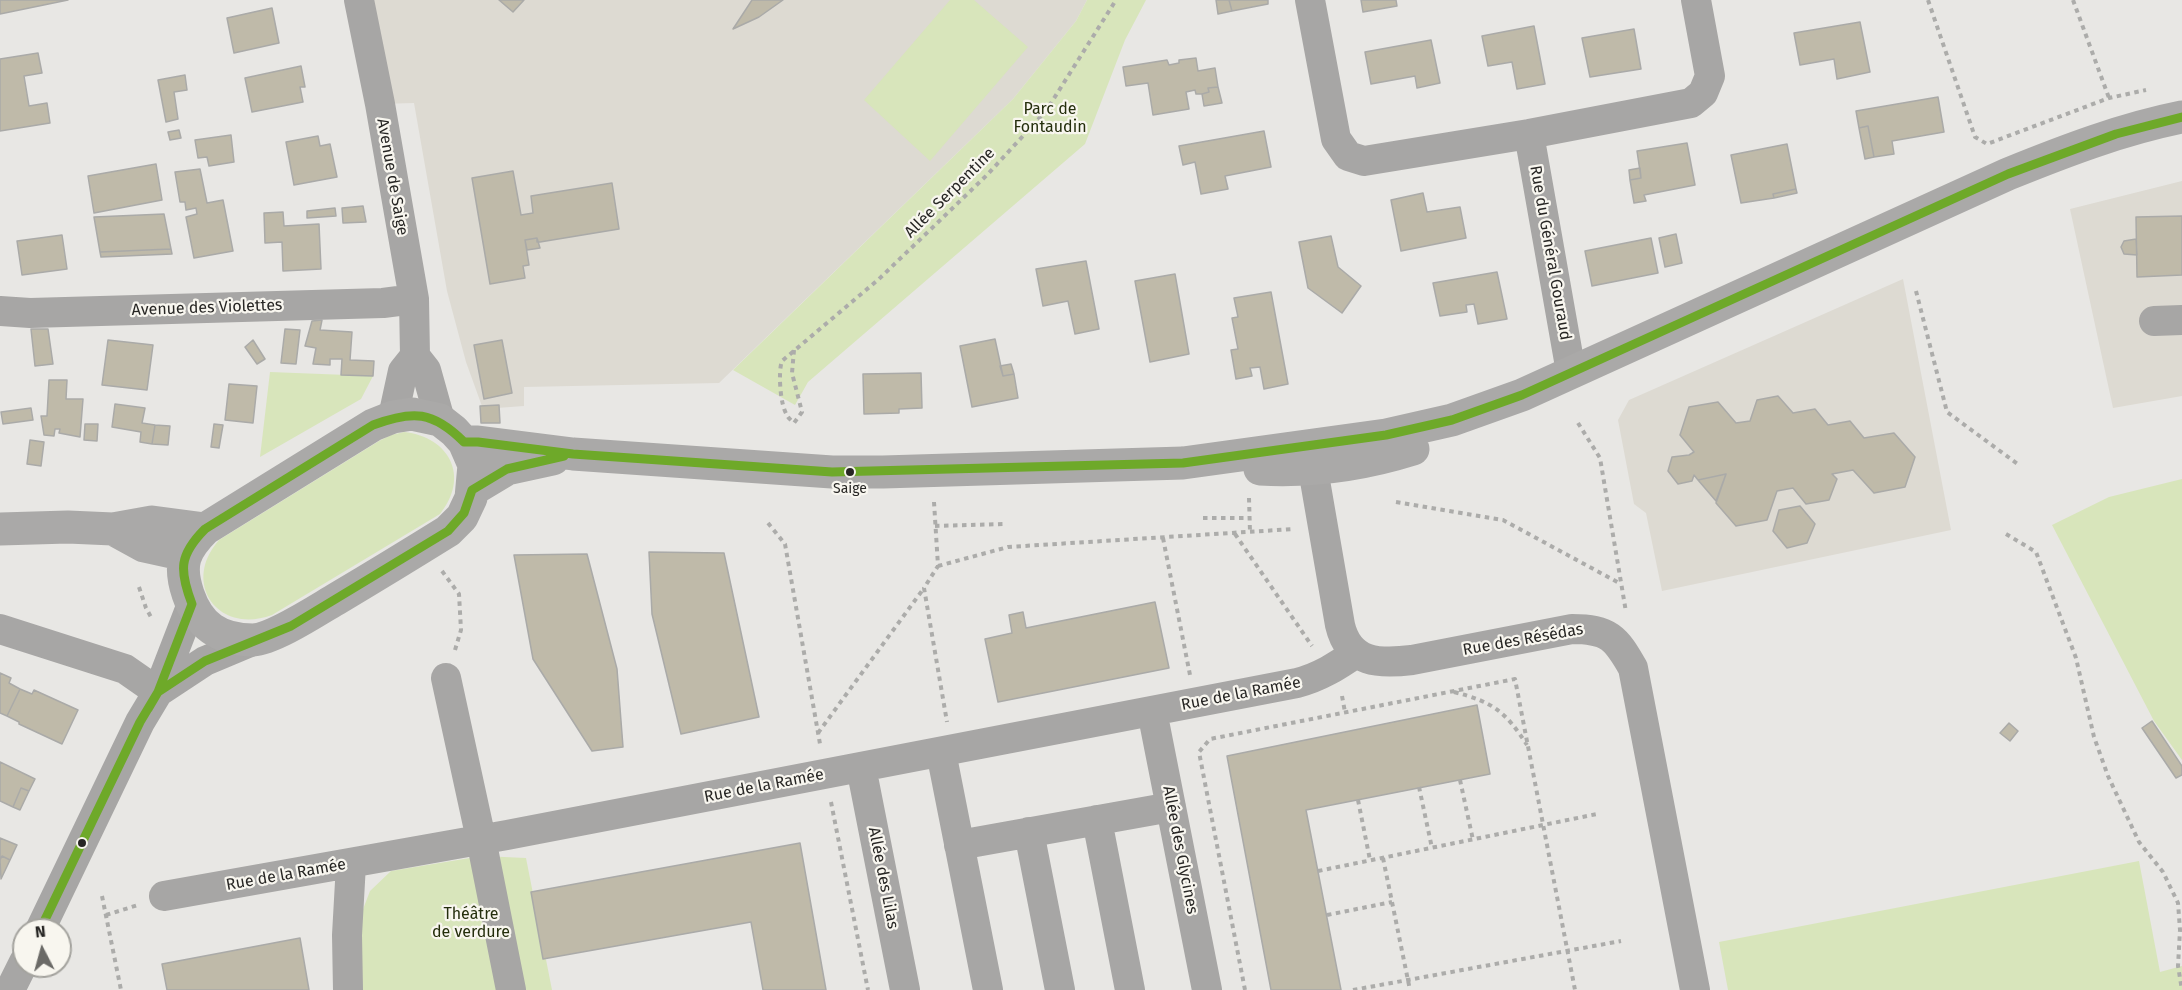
<!DOCTYPE html>
<html>
<head>
<meta charset="utf-8">
<style>
	body { margin:0 }
	#map { position:relative; width:2182px; height:990px; overflow:hidden; background:#e8e7e4; font-family:"Fira Sans",sans-serif }
	canvas { display:block }
	.north { position:absolute; left:12px; top:918px; width:60px; height:60px; box-sizing:border-box; background:#f8f6ef; border:2px solid #a4a39e; border-radius:50%; rotate:354deg; font-size:16px; font-weight:700; line-height:24px; text-align:center; color:#272624 }
	.north::after { content:''; display:block; margin:auto; width:21px; height:27px; background:#6b6a67; clip-path:polygon(50% 0,100% 100%,50% 72%,0 100%) }
</style>
</head>
<body>
<div id="map">
<canvas width="2182" height="990"></canvas>
<div class="north">N</div>
</div>
<script>
const ctx = document.querySelector('canvas').getContext('2d');
ctx.lineJoin = 'round';
function fill(path, color) {
  ctx.fillStyle = color;
  ctx.fill(path, 'evenodd');
}
function strokePath(path, color, width, dash) {
  ctx.strokeStyle = color;
  ctx.lineWidth = width;
  ctx.lineCap = dash ? 'butt' : 'round';
  ctx.setLineDash(dash || []);
  ctx.stroke(path);
}
function drawText(font, color, halo, rows, align = 'center') {
  ctx.font = font + ' "Fira Sans",sans-serif';
  ctx.lineWidth = 4.5;
  ctx.setLineDash([]);
  ctx.textBaseline = 'middle';
  ctx.strokeStyle = halo;
  ctx.fillStyle = color;
  for (const [text, x, y, turn = 0] of rows) {
    ctx.save();
    ctx.translate(x, y);
    ctx.rotate((+turn || 0) * Math.PI / 180);
    ctx.textAlign = isNaN(turn) ? turn : align;
    if (halo) ctx.strokeText(text, 0, 0);
    ctx.fillText(text, 0, 0);
    ctx.restore();
  }
}
fill(new Path2D(`
	M 359,0 L 1087,0 L 1076,21 L 1013,99 L 719,383 L 524,387 L 524,406 L 483,409 L 466,362 L 447,291 L 414,103 L 380,104 Z
	M 2182,181 L 2182,396 L 2113,408 L 2070,209 Z
	M 1903,279 L 1951,530 L 1662,591 L 1646,513 L 1634,504 L 1618,420 L 1629,400 Z`), '#dddad2');
fill(new Path2D(`
	M 950,0 L 974,0 L 1028,47 L 930,161 L 864,100 Z
	M 1087,0 L 1146,0 L 1125,40 L 1085,144 L 808,382 L 795,405 L 733,370 L 1013,99 L 1076,21 Z
	M 270,372 L 373,376 L 361,399 L 260,457 Z
	M 404,432 C 450,437 470,477 440,514 L 272,615 C 218,635 181,583 219,540 L 379,441 L 391,435 Z
	M 2182,479 L 2182,760 L 2154,721 L 2052,525 L 2109,497 Z
	M 482,856 L 526,858 L 552,990 L 358,990 L 357,925 L 370,891 L 391,871 Z
	M 2139,861 L 2160,972 L 2182,966 L 2182,990 L 1728,990 L 1719,942 Z`), '#d8e5bb');
const building = new Path2D(`
	M 0,0 L 68,0 L 0,14 Z
	M 499,0 L 524,0 L 513,12 Z
	M 752,0 L 783,0 L 759,17 L 733,29 Z
	M 1216,0 L 1229,0 L 1232,11 L 1218,14 Z
	M 1229,0 L 1268,0 L 1268,4 L 1232,11 Z
	M 1361,0 L 1396,0 L 1397,6 L 1363,12 Z
	M 272,8 L 279,43 L 234,53 L 227,18 Z
	M 1860,22 L 1870,72 L 1837,79 L 1834,59 L 1800,65 L 1794,33 Z
	M 1534,26 L 1545,84 L 1517,89 L 1512,62 L 1488,66 L 1482,36 Z
	M 1634,29 L 1641,69 L 1590,77 L 1582,38 Z
	M 1431,40 L 1440,83 L 1417,88 L 1415,76 L 1371,84 L 1365,52 Z
	M 38,53 L 42,73 L 24,76 L 29,106 L 47,103 L 50,123 L 0,131 L 0,59 Z
	M 1196,58 L 1198,71 L 1215,68 L 1218,87 L 1208,88 L 1209,92 L 1202,94 L 1196,94 L 1195,90 L 1186,92 L 1189,109 L 1153,115 L 1148,83 L 1126,86 L 1123,67 L 1167,60 L 1169,65 L 1179,63 L 1179,60 Z
	M 301,66 L 305,87 L 300,87 L 303,102 L 252,112 L 245,78 Z
	M 185,75 L 187,90 L 174,92 L 178,119 L 166,122 L 158,80 Z
	M 1218,87 L 1222,103 L 1204,106 L 1202,94 L 1209,92 L 1208,88 Z
	M 1938,97 L 1944,132 L 1892,141 L 1894,154 L 1874,157 L 1868,126 L 1859,128 L 1856,111 Z
	M 1868,126 L 1874,157 L 1865,159 L 1859,128 Z
	M 179,130 L 181,138 L 170,140 L 168,132 Z
	M 1264,131 L 1271,167 L 1225,176 L 1228,189 L 1201,194 L 1195,162 L 1183,165 L 1179,146 Z
	M 231,135 L 234,162 L 209,166 L 207,157 L 198,158 L 195,140 Z
	M 318,136 L 320,146 L 330,144 L 337,177 L 294,185 L 286,142 Z
	M 1687,143 L 1695,185 L 1644,195 L 1646,201 L 1634,203 L 1630,180 L 1641,178 L 1637,151 Z
	M 1787,144 L 1796,189 L 1773,194 L 1774,198 L 1741,203 L 1731,155 Z
	M 156,164 L 162,200 L 94,213 L 88,176 Z
	M 1640,168 L 1641,178 L 1630,180 L 1629,170 Z
	M 200,169 L 207,203 L 223,200 L 233,251 L 194,258 L 186,217 L 197,214 L 196,208 L 186,210 L 185,202 L 180,202 L 175,172 Z
	M 513,171 L 521,215 L 533,213 L 531,196 L 612,183 L 619,229 L 540,242 L 537,242 L 537,238 L 525,240 L 529,265 L 523,266 L 525,278 L 490,284 L 472,178 Z
	M 1796,189 L 1797,193 L 1774,198 L 1773,194 Z
	M 1423,193 L 1427,212 L 1460,207 L 1466,238 L 1401,251 L 1391,200 Z
	M 363,206 L 366,222 L 343,223 L 342,208 Z
	M 335,208 L 336,216 L 307,218 L 307,211 Z
	M 283,212 L 284,226 L 319,224 L 321,269 L 283,271 L 282,242 L 265,243 L 264,213 Z
	M 164,214 L 171,249 L 100,252 L 94,217 Z
	M 2182,216 L 2182,275 L 2137,277 L 2136,217 Z
	M 1676,234 L 1682,263 L 1665,267 L 1659,238 Z
	M 62,235 L 67,269 L 22,275 L 17,241 Z
	M 1331,236 L 1338,267 L 1361,286 L 1342,313 L 1308,288 L 1299,242 Z
	M 537,238 L 540,248 L 527,250 L 525,240 Z
	M 1651,238 L 1658,273 L 1592,286 L 1585,251 Z
	M 2136,239 L 2137,255 L 2124,254 L 2121,247 L 2124,241 Z
	M 171,249 L 172,254 L 101,257 L 100,252 Z
	M 1086,261 L 1099,329 L 1075,334 L 1068,301 L 1043,306 L 1036,269 Z
	M 1497,272 L 1507,319 L 1478,324 L 1474,304 L 1466,305 L 1467,312 L 1440,316 L 1433,283 Z
	M 1175,274 L 1189,354 L 1150,362 L 1135,281 Z
	M 1271,292 L 1288,384 L 1264,389 L 1260,367 L 1250,368 L 1252,376 L 1236,379 L 1231,350 L 1238,349 L 1232,318 L 1238,317 L 1234,298 Z
	M 322,320 L 320,330 L 352,332 L 350,360 L 374,361 L 373,376 L 341,375 L 342,359 L 330,359 L 330,365 L 313,364 L 316,348 L 305,346 L 312,321 Z
	M 31,329 L 48,329 L 53,364 L 35,366 Z
	M 285,329 L 300,330 L 296,364 L 281,363 Z
	M 995,339 L 1003,376 L 1014,374 L 1018,398 L 972,407 L 960,346 Z
	M 108,340 L 153,345 L 147,390 L 102,385 Z
	M 253,340 L 265,359 L 257,364 L 245,347 Z
	M 502,340 L 512,393 L 484,399 L 474,345 Z
	M 1011,364 L 1014,374 L 1003,376 L 1000,366 Z
	M 921,373 L 922,408 L 899,409 L 899,413 L 864,414 L 863,374 Z
	M 49,380 L 67,380 L 66,399 L 83,399 L 80,437 L 59,433 L 60,429 L 55,429 L 54,436 L 44,435 L 41,416 L 47,416 Z
	M 229,384 L 257,386 L 253,423 L 225,420 Z
	M 1778,396 L 1793,413 L 1815,409 L 1828,425 L 1850,421 L 1864,438 L 1894,433 L 1915,457 L 1905,487 L 1874,493 L 1853,470 L 1832,474 L 1837,479 L 1829,500 L 1806,504 L 1793,488 L 1777,491 L 1767,520 L 1736,526 L 1716,503 L 1726,474 L 1698,480 L 1694,475 L 1692,481 L 1678,484 L 1668,471 L 1672,457 L 1689,455 L 1694,452 L 1680,435 L 1689,407 L 1718,402 L 1736,423 L 1750,421 L 1757,400 Z
	M 115,404 L 145,408 L 142,423 L 155,425 L 152,444 L 140,442 L 141,432 L 112,427 Z
	M 499,405 L 500,423 L 481,423 L 480,406 Z
	M 31,408 L 33,420 L 3,424 L 1,412 Z
	M 85,424 L 98,424 L 97,441 L 84,440 Z
	M 214,424 L 223,425 L 219,448 L 211,447 Z
	M 155,425 L 170,426 L 168,445 L 152,444 Z
	M 30,440 L 44,442 L 41,466 L 27,464 Z
	M 1726,474 L 1716,501 L 1698,480 Z
	M 1800,506 L 1815,524 L 1807,543 L 1787,548 L 1773,531 L 1779,510 Z
	M 649,552 L 724,553 L 759,717 L 681,734 L 652,614 Z
	M 587,554 L 617,669 L 623,747 L 592,751 L 533,659 L 514,555 Z
	M 1155,602 L 1169,668 L 998,702 L 985,639 L 1012,633 L 1009,615 L 1023,612 L 1026,628 Z
	M 0,673 L 11,678 L 9,683 L 20,689 L 7,716 L 0,713 Z
	M 20,689 L 32,694 L 34,690 L 78,710 L 62,744 L 19,724 L 19,722 L 7,716 Z
	M 1477,705 L 1490,774 L 1306,810 L 1341,990 L 1271,990 L 1227,756 Z
	M 2152,721 L 2182,766 L 2182,775 L 2176,778 L 2142,728 Z
	M 2009,723 L 2018,731 L 2010,741 L 2000,733 Z
	M 0,762 L 35,779 L 29,791 L 21,788 L 13,807 L 0,801 Z
	M 21,788 L 29,791 L 20,810 L 13,807 Z
	M 0,838 L 17,845 L 10,860 L 2,856 L 0,860 Z
	M 800,843 L 826,990 L 763,990 L 751,922 L 543,959 L 531,892 Z
	M 2,856 L 10,860 L 1,879 L 0,860 Z
	M 300,938 L 309,990 L 167,990 L 162,964 Z`);
fill(building, '#bfbaa9');
strokePath(building, '#aaaaa8', 1.5);
strokePath(new Path2D(`
	M 1928,0 L 1975,137 L 1987,144 L 2109,98 L 2146,90
	M 2073,0 L 2109,98
	M 1916,291 L 1947,412 L 2019,465
	M 794,350 L 792,373 L 802,412 L 794,423 C 791,420 788,418 787,415 C 780,405 778,371 782,361 L 879,279 L 987,175 L 1046,111 L 1116,0
	M 1578,423 L 1600,458 L 1626,612
	M 1249,498 L 1250,532
	M 934,502 L 938,566 L 924,588 L 947,722
	M 1396,502 L 1503,520 L 1621,584
	M 1203,518 L 1250,518
	M 768,523 L 785,544 L 820,744
	M 935,526 L 1003,524
	M 1235,534 L 1312,646
	M 2006,534 L 2036,552 L 2076,658 L 2094,737 L 2108,776 L 2139,842 L 2163,872 L 2178,903 L 2180,930 L 2178,966 L 2182,990
	M 1163,538 L 1190,675
	M 938,566 L 1008,547 L 1294,529
	M 442,571 L 459,594 L 461,630 L 455,650
	M 139,587 L 146,608 L 151,617
	M 1454,692 C 1493,702 1505,711 1527,745
	M 1342,696 L 1345,712
	M 818,733 L 924,588
	M 1460,780 L 1473,840
	M 1419,787 L 1432,848
	M 1358,800 L 1370,860
	M 831,802 L 868,990
	M 1383,858 L 1410,990
	M 1318,871 L 1597,814
	M 102,896 L 121,990
	M 106,915 L 138,905
	M 1327,915 L 1392,902
	M 1245,990 L 1199,752 L 1210,739 L 1515,679 L 1575,990
	M 1353,990 L 1621,941`), '#acacaa', 4, [4.5, 4.5]);
strokePath(new Path2D(`
	M 359,0 L 380,104 L 414,299 L 415,356 L 426,370 L 440,420
	M 1310,0 L 1336,139 L 1348,156 L 1364,161 L 1529,134 L 1691,103 L 1703,93 L 1710,76 L 1696,0
	M 1529,134 L 1571,372
	M 0,311 L 30,313 L 383,303 L 414,299
	M 2154,321 L 2182,320
	M 393,417 L 403,371 L 415,356
	M 1309,446 L 1340,625 C 1349,664 1380,664 1412,660 L 1572,629 C 1609,629 1616,638 1633,668 L 1695,990
	M 0,629 L 125,669 L 158,692
	M 446,678 L 481,839 L 511,990
	M 158,692 L 205,661 L 255,640
	M 1152,711 L 1207,990
	M 941,752 L 988,990
	M 861,767 L 905,990
	M 1097,820 L 1130,990
	M 1029,832 L 1060,990
	M 959,845 L 1171,807
	M 164,896 L 507,835 L 1297,683 C 1320,677 1337,666 1356,653
	M 40,930 L 140,722 L 158,692 L 192,604
	M 10,990 L 24,962
	M 348,990 L 347,935 L 351,864`), '#a7a6a5', 30);
strokePath(new Path2D(`
	M 412,414 L 440,420 L 454,431 L 464,442 L 474,465 L 471,498 L 462,517 L 448,531 C 411,554 375,576 338,598 C 319,609 274,639 253,640 C 219,640 199,626 188,594 C 178,564 184,550 205,529 L 373,425 L 393,417 Z
	M 464,442 L 478,442 L 573,454 L 832,472 L 883,472 L 1183,463 L 1386,435 L 1452,420 L 1522,395 L 2008,174 C 2065,151 2122,129 2182,117
	M 1260,469 C 1313,472 1362,465 1413,449
	M 472,490 L 507,469 L 553,459
	M 0,529 L 68,527 L 113,529 L 152,522 L 205,529
	M 113,529 L 144,546 L 185,555`), '#aaa9a8', 33);
strokePath(new Path2D(`
	M 148,709 L 158,692 L 205,661 L 291,626 L 448,531 L 464,513 L 472,490 L 507,469 L 564,456
	M 40,930 L 140,722 L 158,692 L 192,604 C 179,570 179,555 205,529 L 373,425 C 413,410 433,411 464,442 L 478,442 L 573,454 L 832,472 L 1183,463 L 1386,435 L 1452,420 L 1522,395 L 2008,174 L 2116,134 L 2182,117`), '#6ea929', 9);
for (const [x, y, r, color] of [
	[850,472,5,"#272624"],
	[82,843,5,"#272624"]
]) {
  const dot = new Path2D();
  dot.arc(x, y, r, 0, 2 * Math.PI);
  ctx.fillStyle = color;
  ctx.fill(dot);
  strokePath(dot, '#f8f6ef', 2);
}
drawText('14px', '#272624', '#f8f6ef', [
	["Saige",850,489]
]);
drawText('16px', '#242e0c', '#f8f6ef', [
	["Parc de",1050,110],
	["Fontaudin",1050,128],
	["Théâtre",471,915],
	["de verdure",471,933]
]);
drawText('16px', '#272624', '#f8f6ef', [
	["Avenue de Saige",392,177,80],
	["Allée Serpentine",950,193,-45],
	["Rue du Général Gouraud",1550,253,80],
	["Avenue des Violettes",207,308,-2],
	["Rue des Résédas",1523,640,-10],
	["Rue de la Ramée",1241,694,-11],
	["Rue de la Ramée",764,786,-11],
	["Allée des Glycines",1180,850,79],
	["Rue de la Ramée",286,875,-10],
	["Allée des Lilas",883,878,79]
]);
</script>
</body>
</html>
